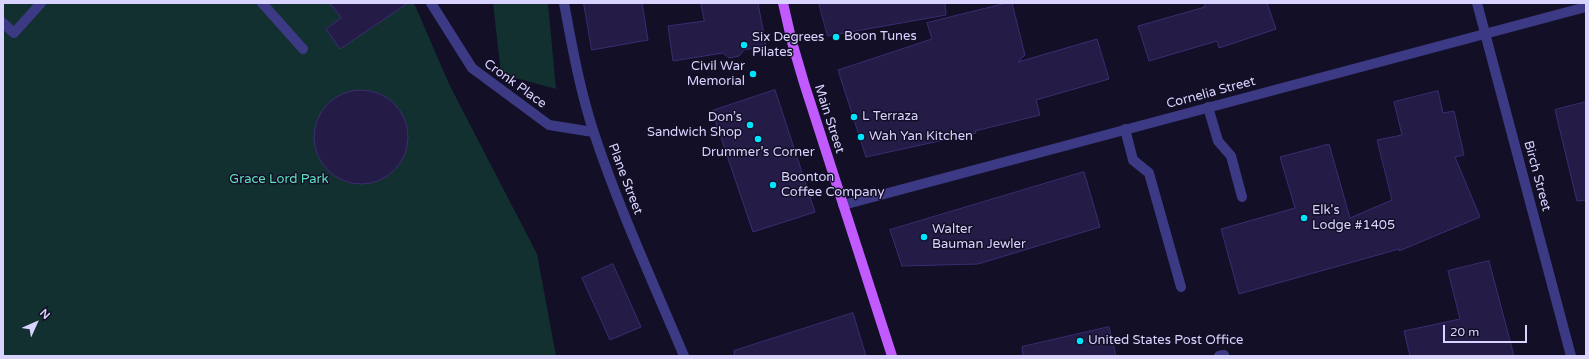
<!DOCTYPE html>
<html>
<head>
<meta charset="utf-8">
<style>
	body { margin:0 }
	#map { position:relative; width:1589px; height:359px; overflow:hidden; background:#130f26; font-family:"Varela Round",sans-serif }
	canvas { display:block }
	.frame { position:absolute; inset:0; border:4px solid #d9d4ff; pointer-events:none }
	.north { position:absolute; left:16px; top:303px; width:40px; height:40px; -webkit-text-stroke:3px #130f26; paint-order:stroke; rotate:45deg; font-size:11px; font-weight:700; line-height:16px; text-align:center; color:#d9d4ff }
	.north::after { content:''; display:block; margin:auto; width:14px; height:18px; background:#d9d4ff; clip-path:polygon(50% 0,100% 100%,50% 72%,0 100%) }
	.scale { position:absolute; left:1443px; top:325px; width:84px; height:18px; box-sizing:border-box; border:2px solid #d9d4ff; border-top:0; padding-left:5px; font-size:12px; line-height:14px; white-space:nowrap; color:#d9d4ff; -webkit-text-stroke:3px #130f26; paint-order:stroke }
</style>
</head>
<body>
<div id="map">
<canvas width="1589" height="359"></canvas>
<div class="frame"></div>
<div class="north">N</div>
<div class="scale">20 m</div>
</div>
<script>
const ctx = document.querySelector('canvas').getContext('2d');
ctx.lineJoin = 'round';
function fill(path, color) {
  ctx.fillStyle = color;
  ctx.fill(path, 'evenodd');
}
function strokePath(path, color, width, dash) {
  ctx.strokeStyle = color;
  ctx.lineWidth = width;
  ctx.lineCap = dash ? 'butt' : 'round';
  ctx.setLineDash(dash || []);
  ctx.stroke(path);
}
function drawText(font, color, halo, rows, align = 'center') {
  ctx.font = font + ' "Varela Round",sans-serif';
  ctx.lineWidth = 3;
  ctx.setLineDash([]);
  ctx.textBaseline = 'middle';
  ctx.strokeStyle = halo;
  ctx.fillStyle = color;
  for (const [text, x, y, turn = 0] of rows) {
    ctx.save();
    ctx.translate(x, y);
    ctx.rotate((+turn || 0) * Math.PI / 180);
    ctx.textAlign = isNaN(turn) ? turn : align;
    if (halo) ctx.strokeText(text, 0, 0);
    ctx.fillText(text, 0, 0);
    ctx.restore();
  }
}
fill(new Path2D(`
	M 3,3 L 414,3 L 450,86 L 537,254 L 556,356 L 3,356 Z
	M 493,3 L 548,3 L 556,89 L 501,74 Z`), '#12302f');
const building = new Path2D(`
	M 330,3 L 408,3 L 340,49 L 326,29 L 341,18 Z
	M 584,3 L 642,3 L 648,40 L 592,50 Z
	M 701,3 L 758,3 L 766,46 L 744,50 L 739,56 L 729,58 L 723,53 L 673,61 L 668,26 L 704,21 Z
	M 819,3 L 945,3 L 946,15 L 828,36 Z
	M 1007,3 L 1012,3 L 1025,55 L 1018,62 L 1097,39 L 1109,79 L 1036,100 L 1040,115 L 975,131 L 976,133 L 866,157 L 838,70 L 932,39 L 927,23 Z
	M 1204,3 L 1267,3 L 1276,29 L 1219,48 L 1217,41 L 1149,61 L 1138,26 L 1205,7 Z
	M 775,90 L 815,212 L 753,232 L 712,111 Z
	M314 137a47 47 0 1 1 94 0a47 47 0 1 1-94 0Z
	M 1438,91 L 1443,113 L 1454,111 L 1464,155 L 1455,157 L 1480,217 L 1399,251 L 1399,249 L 1239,294 L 1221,229 L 1295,208 L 1280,157 L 1329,144 L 1350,218 L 1392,200 L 1377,140 L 1402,135 L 1394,102 Z
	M 1586,102 L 1586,200 L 1577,201 L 1555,110 Z
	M 1084,172 L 1100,227 L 978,264 L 902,266 L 890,230 Z
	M 1489,261 L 1514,356 L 1410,356 L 1404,331 L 1460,319 L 1448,271 Z
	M 613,264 L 641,327 L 610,340 L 582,278 Z
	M 853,313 L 866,356 L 735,356 L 734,351 Z
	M 1109,327 L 1116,356 L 1023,356 L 1022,347 Z`);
fill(building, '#241b47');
strokePath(building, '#3b2d73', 1);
strokePath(new Path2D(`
	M 262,3 L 303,49
	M 3,23 L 14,33 L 41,3
	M 1208,107 L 1218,141 L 1231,156 L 1242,197
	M 1125,129 L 1133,160 L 1149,173 L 1181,287
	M 1219,356 L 1224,355 L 1224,356`), '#3d3a85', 10);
strokePath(new Path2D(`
	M 431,3 L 472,68 L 549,125 L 593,132
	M 564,3 C 572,46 580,91 594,133 C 619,209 653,282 684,356
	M 1477,3 L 1571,356
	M 843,205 L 1586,7`), '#3d3a85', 10);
strokePath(new Path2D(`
	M 783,3 L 792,42 L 804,83 L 892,356`), '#c25bff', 10);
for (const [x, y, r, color] of [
	[836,37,4,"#00e5ff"],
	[744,45,4,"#00e5ff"],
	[753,74,4,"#00e5ff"],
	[854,117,4,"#00e5ff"],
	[750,125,4,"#00e5ff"],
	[861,137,4,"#00e5ff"],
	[758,139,4,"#00e5ff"],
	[773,185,4,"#00e5ff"],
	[1304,218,4,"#00e5ff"],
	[924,237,4,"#00e5ff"],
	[1080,341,4,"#00e5ff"]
]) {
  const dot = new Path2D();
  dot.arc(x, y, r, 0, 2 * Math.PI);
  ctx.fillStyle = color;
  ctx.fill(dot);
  strokePath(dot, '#130f26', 1.5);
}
drawText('13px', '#d9d4ff', '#130f26', [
	["Boon Tunes",844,37],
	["Six Degrees",752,38],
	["Pilates",752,53],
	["Civil War",745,67,"right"],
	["Memorial",745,82,"right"],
	["L Terraza",862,117],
	["Don’s",742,118,"right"],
	["Sandwich Shop",742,133,"right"],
	["Wah Yan Kitchen",869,137],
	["Drummer’s Corner",758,153,"center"],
	["Boonton",781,178],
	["Coffee Company",781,193],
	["Elk's",1312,211],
	["Lodge #1405",1312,226],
	["Walter",932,230],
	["Bauman Jewler",932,245],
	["United States Post Office",1088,341]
], 'left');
drawText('13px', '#d9d4ff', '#130f26', [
	["Cronk Place",515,84,36],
	["Cornelia Street",1211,93,-15],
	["Main Street",829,119,72],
	["Birch Street",1537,176,75],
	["Plane Street",625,179,69]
]);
drawText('13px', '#5fe0c0', '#130f26', [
	["Grace Lord Park",279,180]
]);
</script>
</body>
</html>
